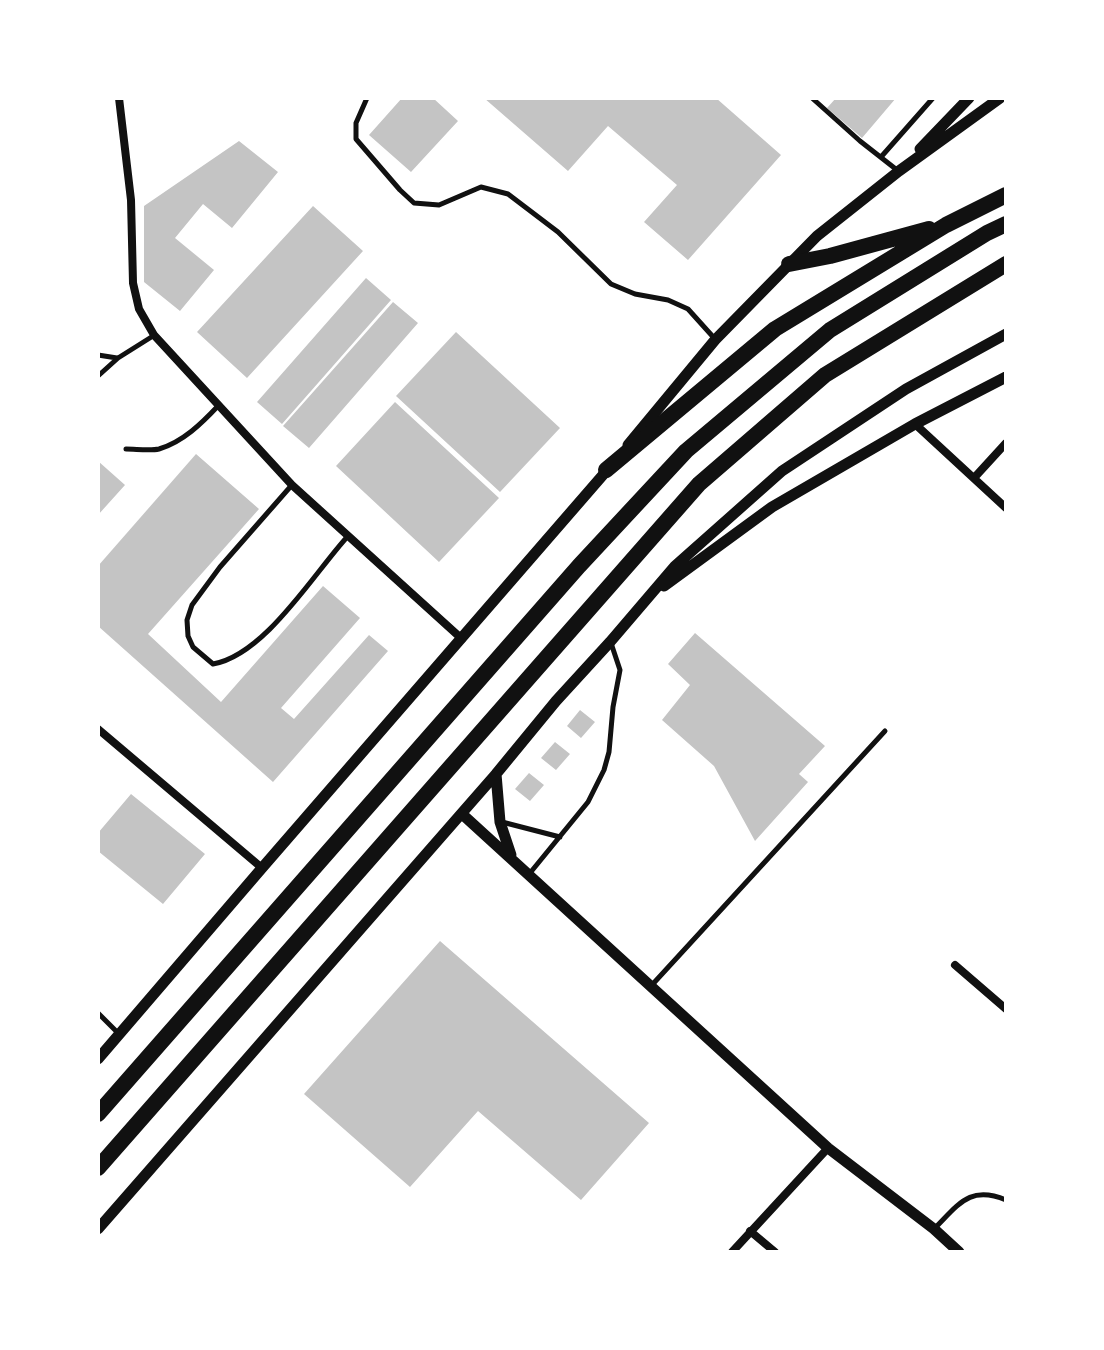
<!DOCTYPE html>
<html>
<head>
<meta charset="utf-8">
<style>
	body { margin:0 }
	#map { position:relative; width:1104px; height:1350px; overflow:hidden; background:#fff; font-family:"PT Sans Narrow",sans-serif }
	canvas { display:block }
	.frame { position:absolute; inset:0; border:100px solid #fff; pointer-events:none }
</style>
</head>
<body>
<div id="map">
<canvas width="1104" height="1350"></canvas>
<div class="frame"></div>
</div>
<script>
const ctx = document.querySelector('canvas').getContext('2d');
ctx.lineJoin = 'round';
function fill(path, color) {
  ctx.fillStyle = color;
  ctx.fill(path, 'evenodd');
}
function strokePath(path, color, width, dash) {
  ctx.strokeStyle = color;
  ctx.lineWidth = width;
  ctx.lineCap = dash ? 'butt' : 'round';
  ctx.setLineDash(dash || []);
  ctx.stroke(path);
}
fill(new Path2D(`
	M 402,98 L 433,98 L 458,121 L 411,172 L 369,135 Z
	M 484,98 L 716,98 L 781,155 L 688,260 L 644,222 L 677,185 L 608,126 L 568,171 Z
	M 836,98 L 896,98 L 862,138 L 827,108 Z
	M 239,141 L 278,172 L 232,228 L 203,204 L 175,238 L 214,270 L 180,311 L 144,282 L 144,206 Z
	M 313,206 L 363,251 L 247,378 L 197,332 Z
	M 366,278 L 391,300 L 282,424 L 257,402 Z
	M 393,302 L 418,323 L 309,448 L 283,426 Z
	M 456,332 L 560,428 L 500,492 L 396,396 Z
	M 395,402 L 499,498 L 439,562 L 336,466 Z
	M 196,454 L 259,509 L 148,634 L 221,702 L 323,586 L 360,618 L 281,708 L 294,719 L 369,635 L 388,651 L 273,782 L 98,626 L 98,566 Z
	M 98,461 L 125,485 L 98,515 Z
	M 695,633 L 825,746 L 799,774 L 808,782 L 755,841 L 714,766 L 662,720 L 690,685 L 668,664 Z
	M 580,710 L 595,722 L 581,738 L 567,726 Z
	M 555,742 L 570,754 L 556,770 L 541,758 Z
	M 529,773 L 544,785 L 530,801 L 515,789 Z
	M 131,794 L 205,854 L 163,904 L 98,851 L 98,833 Z
	M 440,941 L 649,1123 L 581,1200 L 478,1111 L 410,1187 L 304,1094 Z`), '#c4c4c4');
strokePath(new Path2D(`
	M 367,98 L 356,123 L 356,139 L 400,190 L 414,203 L 439,205 L 481,187 L 508,194 L 558,232 L 611,284 L 635,294 L 668,300 L 688,309 L 715,339
	M 812,98 L 860,141 L 897,170
	M 881,157 L 933,98
	M 98,355 L 117,358
	M 98,376 L 118,358 L 153,336
	M 126,449 C 136,449 150,451 159,449 C 183,442 202,423 218,406
	M 291,486 L 220,567 L 192,605 L 187,620 L 188,636 L 193,647 L 213,664 C 265,655 314,573 348,536
	M 502,822 L 560,837
	M 530,873 L 588,802 L 604,770 L 609,752 L 613,707 L 620,670 L 611,643
	M 651,986 L 885,731
	M 98,1013 L 119,1034
	M 935,1228 C 959,1204 970,1185 1006,1200`), '#111', 5);
strokePath(new Path2D(`
	M 119,98 L 131,200 L 133,283 L 139,309 L 154,335 L 292,485 L 462,639
	M 915,424 L 1006,508
	M 974,478 L 1006,443
	M 98,729 L 262,868
	M 955,965 L 1006,1009
	M 750,1231 L 775,1252
	M 732,1252 L 828,1148`), '#111', 8);
strokePath(new Path2D(`
	M 920,149 L 969,98
	M 628,445 L 715,340 L 817,236 L 899,171 L 1000,98
	M 664,586 L 772,507 L 915,424 L 1006,377
	M 496,774 L 500,822 L 511,855
	M 462,814 L 828,1148 L 934,1229 L 959,1252
	M 98,1059 L 262,868 L 609,468
	M 98,1229 L 496,774 L 556,701 L 610,642 L 675,566 L 782,471 L 906,389 L 1006,334`), '#111', 11);
strokePath(new Path2D(`
	M 789,264 L 830,256 L 929,229
	M 606,470 L 775,329 L 946,225 L 1006,195
	M 98,1114 L 579,566 L 686,451 L 830,330 L 987,233 L 1006,224
	M 98,1168 L 699,484 L 825,375 L 1006,264`), '#111', 16);
</script>
</body>
</html>
